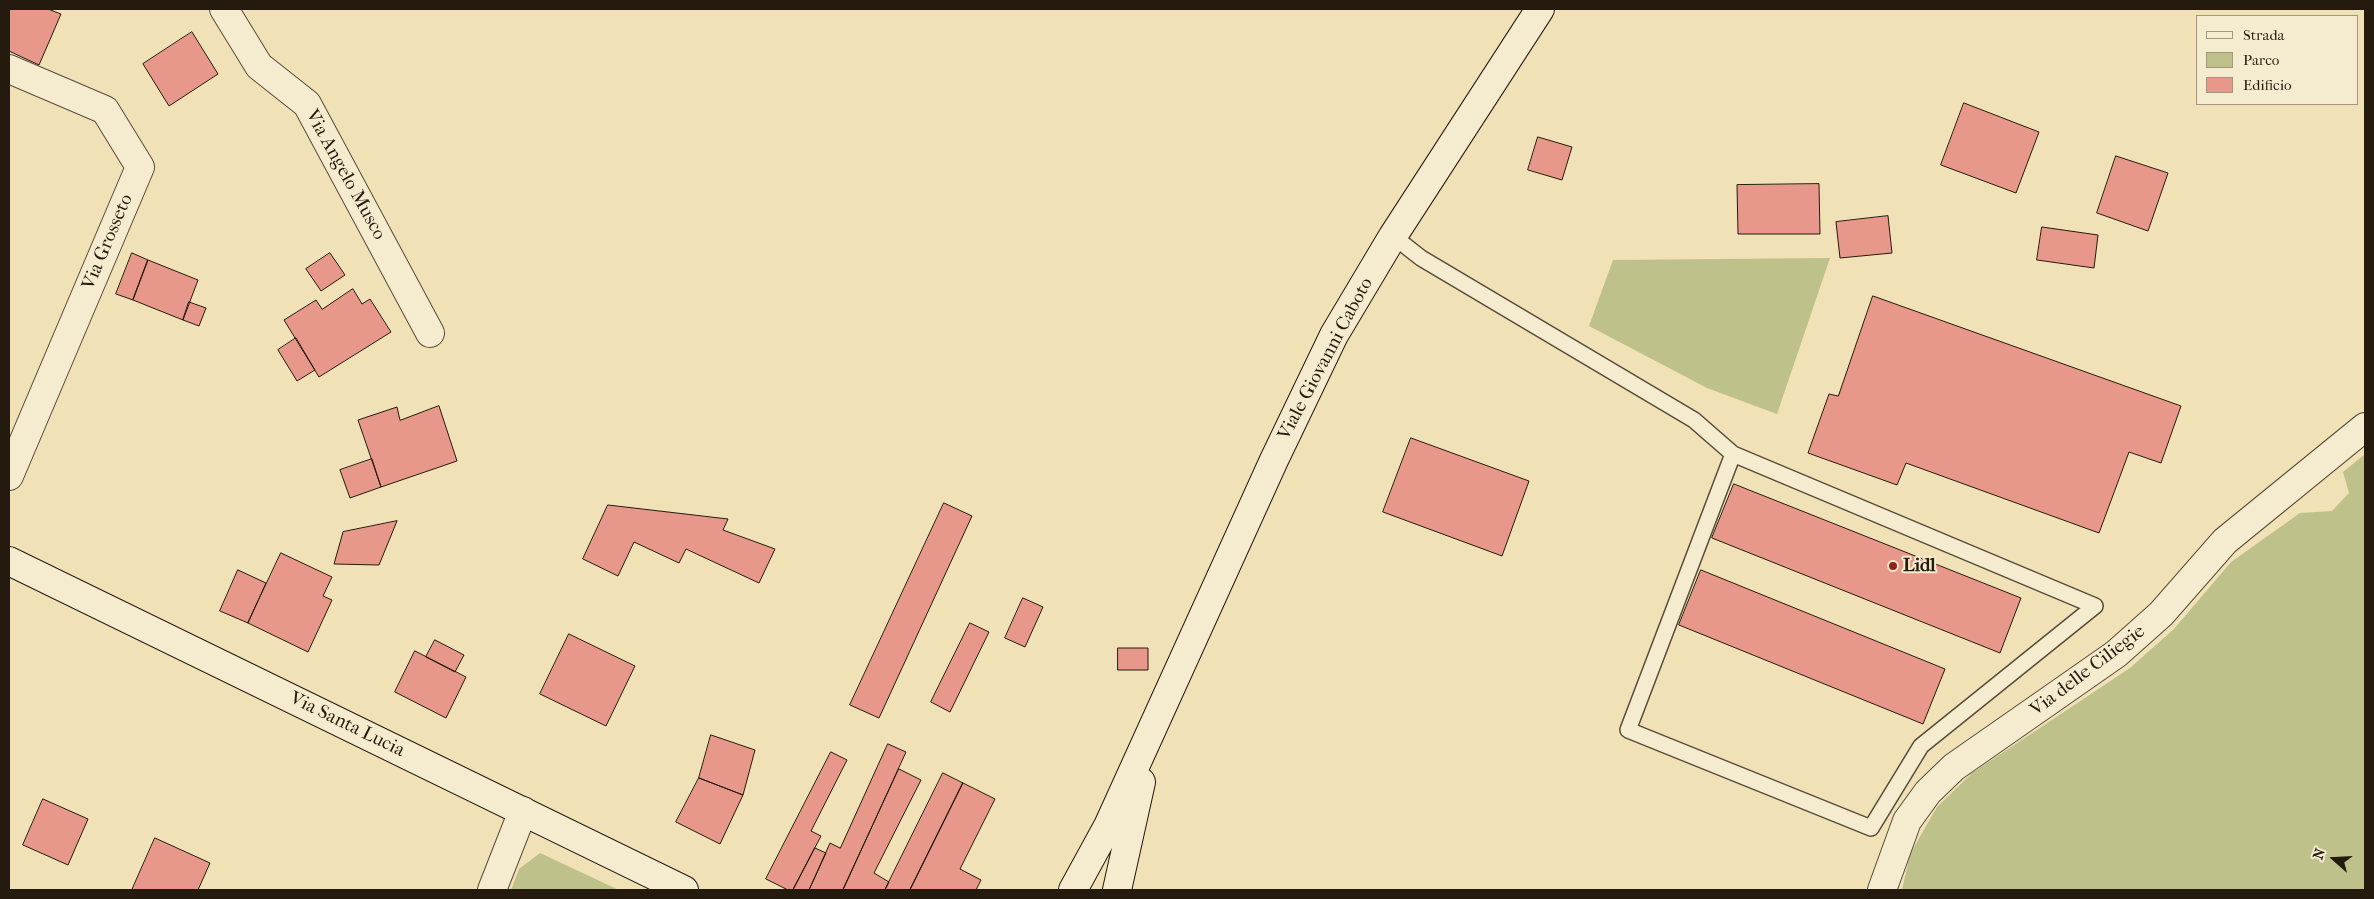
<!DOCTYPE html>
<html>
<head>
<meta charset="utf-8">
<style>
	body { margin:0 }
	#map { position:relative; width:2374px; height:899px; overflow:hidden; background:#f0e1b7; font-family:"IM FELL French Canon",serif }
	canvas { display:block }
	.frame { position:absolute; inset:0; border:10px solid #251a0e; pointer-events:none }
	.legend { position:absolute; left:2196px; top:15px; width:162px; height:90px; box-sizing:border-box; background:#f5ecd0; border:1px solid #a29882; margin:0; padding:6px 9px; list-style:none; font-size:15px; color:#251a0e }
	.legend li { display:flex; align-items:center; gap:10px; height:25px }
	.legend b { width:25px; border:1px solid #a29882 }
	.north { position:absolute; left:2309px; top:834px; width:50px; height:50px; -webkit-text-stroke:4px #f5ecd0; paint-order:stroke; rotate:289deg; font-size:14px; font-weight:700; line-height:20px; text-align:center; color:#251a0e }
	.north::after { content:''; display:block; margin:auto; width:18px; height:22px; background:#251a0e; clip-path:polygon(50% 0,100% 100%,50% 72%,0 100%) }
</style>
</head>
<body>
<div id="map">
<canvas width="2374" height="899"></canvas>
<div class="frame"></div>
<ul class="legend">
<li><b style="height:6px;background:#f5ecd0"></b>Strada</li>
<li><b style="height:14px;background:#bfc18a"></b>Parco</li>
<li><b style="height:14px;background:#e8988a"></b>Edificio</li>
</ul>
<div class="north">N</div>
</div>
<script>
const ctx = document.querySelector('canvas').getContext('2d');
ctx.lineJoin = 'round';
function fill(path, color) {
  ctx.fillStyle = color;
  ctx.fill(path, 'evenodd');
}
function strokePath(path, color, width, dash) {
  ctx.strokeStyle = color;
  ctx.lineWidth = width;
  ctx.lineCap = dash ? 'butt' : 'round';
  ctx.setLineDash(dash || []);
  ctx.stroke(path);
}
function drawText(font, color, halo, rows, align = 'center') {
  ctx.font = font + ' "IM FELL French Canon",serif';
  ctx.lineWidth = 4;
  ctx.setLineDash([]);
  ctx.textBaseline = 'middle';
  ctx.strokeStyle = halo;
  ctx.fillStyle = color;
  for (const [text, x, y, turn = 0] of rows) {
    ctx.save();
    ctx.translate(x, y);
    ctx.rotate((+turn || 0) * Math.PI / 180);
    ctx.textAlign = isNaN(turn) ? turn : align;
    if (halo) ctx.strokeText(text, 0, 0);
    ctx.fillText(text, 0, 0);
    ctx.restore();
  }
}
fill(new Path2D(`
	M 1830,258 L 1777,414 L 1707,388 L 1589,326 L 1613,260 Z
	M 2365,454 L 2365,890 L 1902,890 L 1910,854 L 1937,807 L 1972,773 L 2130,668 L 2174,629 L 2231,562 L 2300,513 L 2332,511 L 2349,493 L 2343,472 Z
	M 540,853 L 619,890 L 511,890 L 519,869 Z`), '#bfc18a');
const building = new Path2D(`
	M 9,9 L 48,9 L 61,14 L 39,65 L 9,51 Z
	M 192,32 L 218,74 L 169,106 L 143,64 Z
	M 1964,103 L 2039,132 L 2016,193 L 1941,165 Z
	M 1538,137 L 1572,147 L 1562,180 L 1528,170 Z
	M 2116,156 L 2168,173 L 2148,231 L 2097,213 Z
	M 1819,184 L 1820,234 L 1738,234 L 1737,185 Z
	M 1888,216 L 1892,253 L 1840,258 L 1836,222 Z
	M 2042,227 L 2098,235 L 2094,268 L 2037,260 Z
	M 132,253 L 148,260 L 133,300 L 116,294 Z
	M 330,253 L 345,275 L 321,291 L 306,269 Z
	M 148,260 L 198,280 L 183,320 L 133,300 Z
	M 353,289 L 362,304 L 370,299 L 391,332 L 319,377 L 284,320 L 316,300 L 322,309 Z
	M 1873,296 L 2181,406 L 2161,463 L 2129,452 L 2099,533 L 1906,463 L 1897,485 L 1808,453 L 1829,394 L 1838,396 Z
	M 189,302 L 206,308 L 199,326 L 183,320 Z
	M 296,338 L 315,370 L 297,381 L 278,350 Z
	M 439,406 L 457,461 L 381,487 L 358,420 L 397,407 L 400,420 Z
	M 1411,438 L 1529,481 L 1502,556 L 1383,512 Z
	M 372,459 L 381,487 L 350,498 L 340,470 Z
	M 1734,484 L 2021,598 L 2000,653 L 1712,538 Z
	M 944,503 L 972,516 L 879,718 L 850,705 Z
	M 608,505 L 728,519 L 723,530 L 775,549 L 759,583 L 686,549 L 679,563 L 634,542 L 618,576 L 583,559 Z
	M 397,521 L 379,565 L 334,564 L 343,532 Z
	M 281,553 L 332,577 L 323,596 L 332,600 L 308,652 L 248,623 Z
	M 238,570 L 266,583 L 248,623 L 220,611 Z
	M 1701,570 L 1945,669 L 1923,724 L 1679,625 Z
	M 1023,598 L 1043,607 L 1025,647 L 1005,638 Z
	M 970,623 L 989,632 L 950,712 L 931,702 Z
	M 569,634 L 635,666 L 606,726 L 540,694 Z
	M 435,640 L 464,655 L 455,672 L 426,657 Z
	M 1118,648 L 1148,648 L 1148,670 L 1118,670 Z
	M 415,651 L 466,677 L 446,718 L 395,692 Z
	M 711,735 L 755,750 L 743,795 L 699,778 Z
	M 888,744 L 906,752 L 843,890 L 809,890 L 830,843 L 840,848 Z
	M 831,752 L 847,760 L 811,831 L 821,836 L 793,890 L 788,890 L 766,879 Z
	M 899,769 L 921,780 L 874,873 L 889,882 L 885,890 L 843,890 Z
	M 943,773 L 963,783 L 910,890 L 885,890 Z
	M 699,778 L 743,795 L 720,844 L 676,822 Z
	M 963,783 L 995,799 L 960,869 L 981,880 L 976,890 L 910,890 Z
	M 43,799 L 88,819 L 68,865 L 23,845 Z
	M 155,838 L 210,863 L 198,890 L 132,890 Z
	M 815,848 L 826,853 L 809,890 L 793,890 Z`);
fill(building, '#e8988a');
strokePath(building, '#251a0e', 1);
const service = new Path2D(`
	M 1393,236 L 1421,258 L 1694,420 L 1733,454 L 2095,606 L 1921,746 L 1871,828 L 1628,730 L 1733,454`);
const minor = new Path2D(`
	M 224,9 L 259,66 L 307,104 L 430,333
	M 9,69 L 105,110 L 140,167 L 9,476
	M 492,890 L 523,811
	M 1882,890 L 1907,821 L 1928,792 L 1954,767 L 2116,654 L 2161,614 L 2225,541 L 2365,427`);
const secondary = new Path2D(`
	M 9,561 L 684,890
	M 1073,890 L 1108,826 L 1274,460 L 1334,335 L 1393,236 L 1540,9
	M 1117,890 L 1141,782`);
strokePath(service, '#584c38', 18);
strokePath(minor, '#584c38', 30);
strokePath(secondary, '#251a0e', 30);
strokePath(service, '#f5ecd0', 15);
strokePath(minor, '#f5ecd0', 28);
strokePath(secondary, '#f5ecd0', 28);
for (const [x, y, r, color] of [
	[1893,566,5,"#8f2418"]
]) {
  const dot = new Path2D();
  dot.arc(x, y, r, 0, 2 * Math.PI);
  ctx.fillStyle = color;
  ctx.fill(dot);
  strokePath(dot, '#f5ecd0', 2);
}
drawText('19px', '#251a0e', '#f5ecd0', [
	["Via Angelo Musco",345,175,61],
	["Via Grosseto",108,242,-67],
	["Viale Giovanni Caboto",1326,359,-62],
	["Via delle Ciliegie",2088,671,-37],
	["Via Santa Lucia",347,725,26]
]);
drawText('bold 19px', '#251a0e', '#f5ecd0', [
	["Lidl",1903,566]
], 'left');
</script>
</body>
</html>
